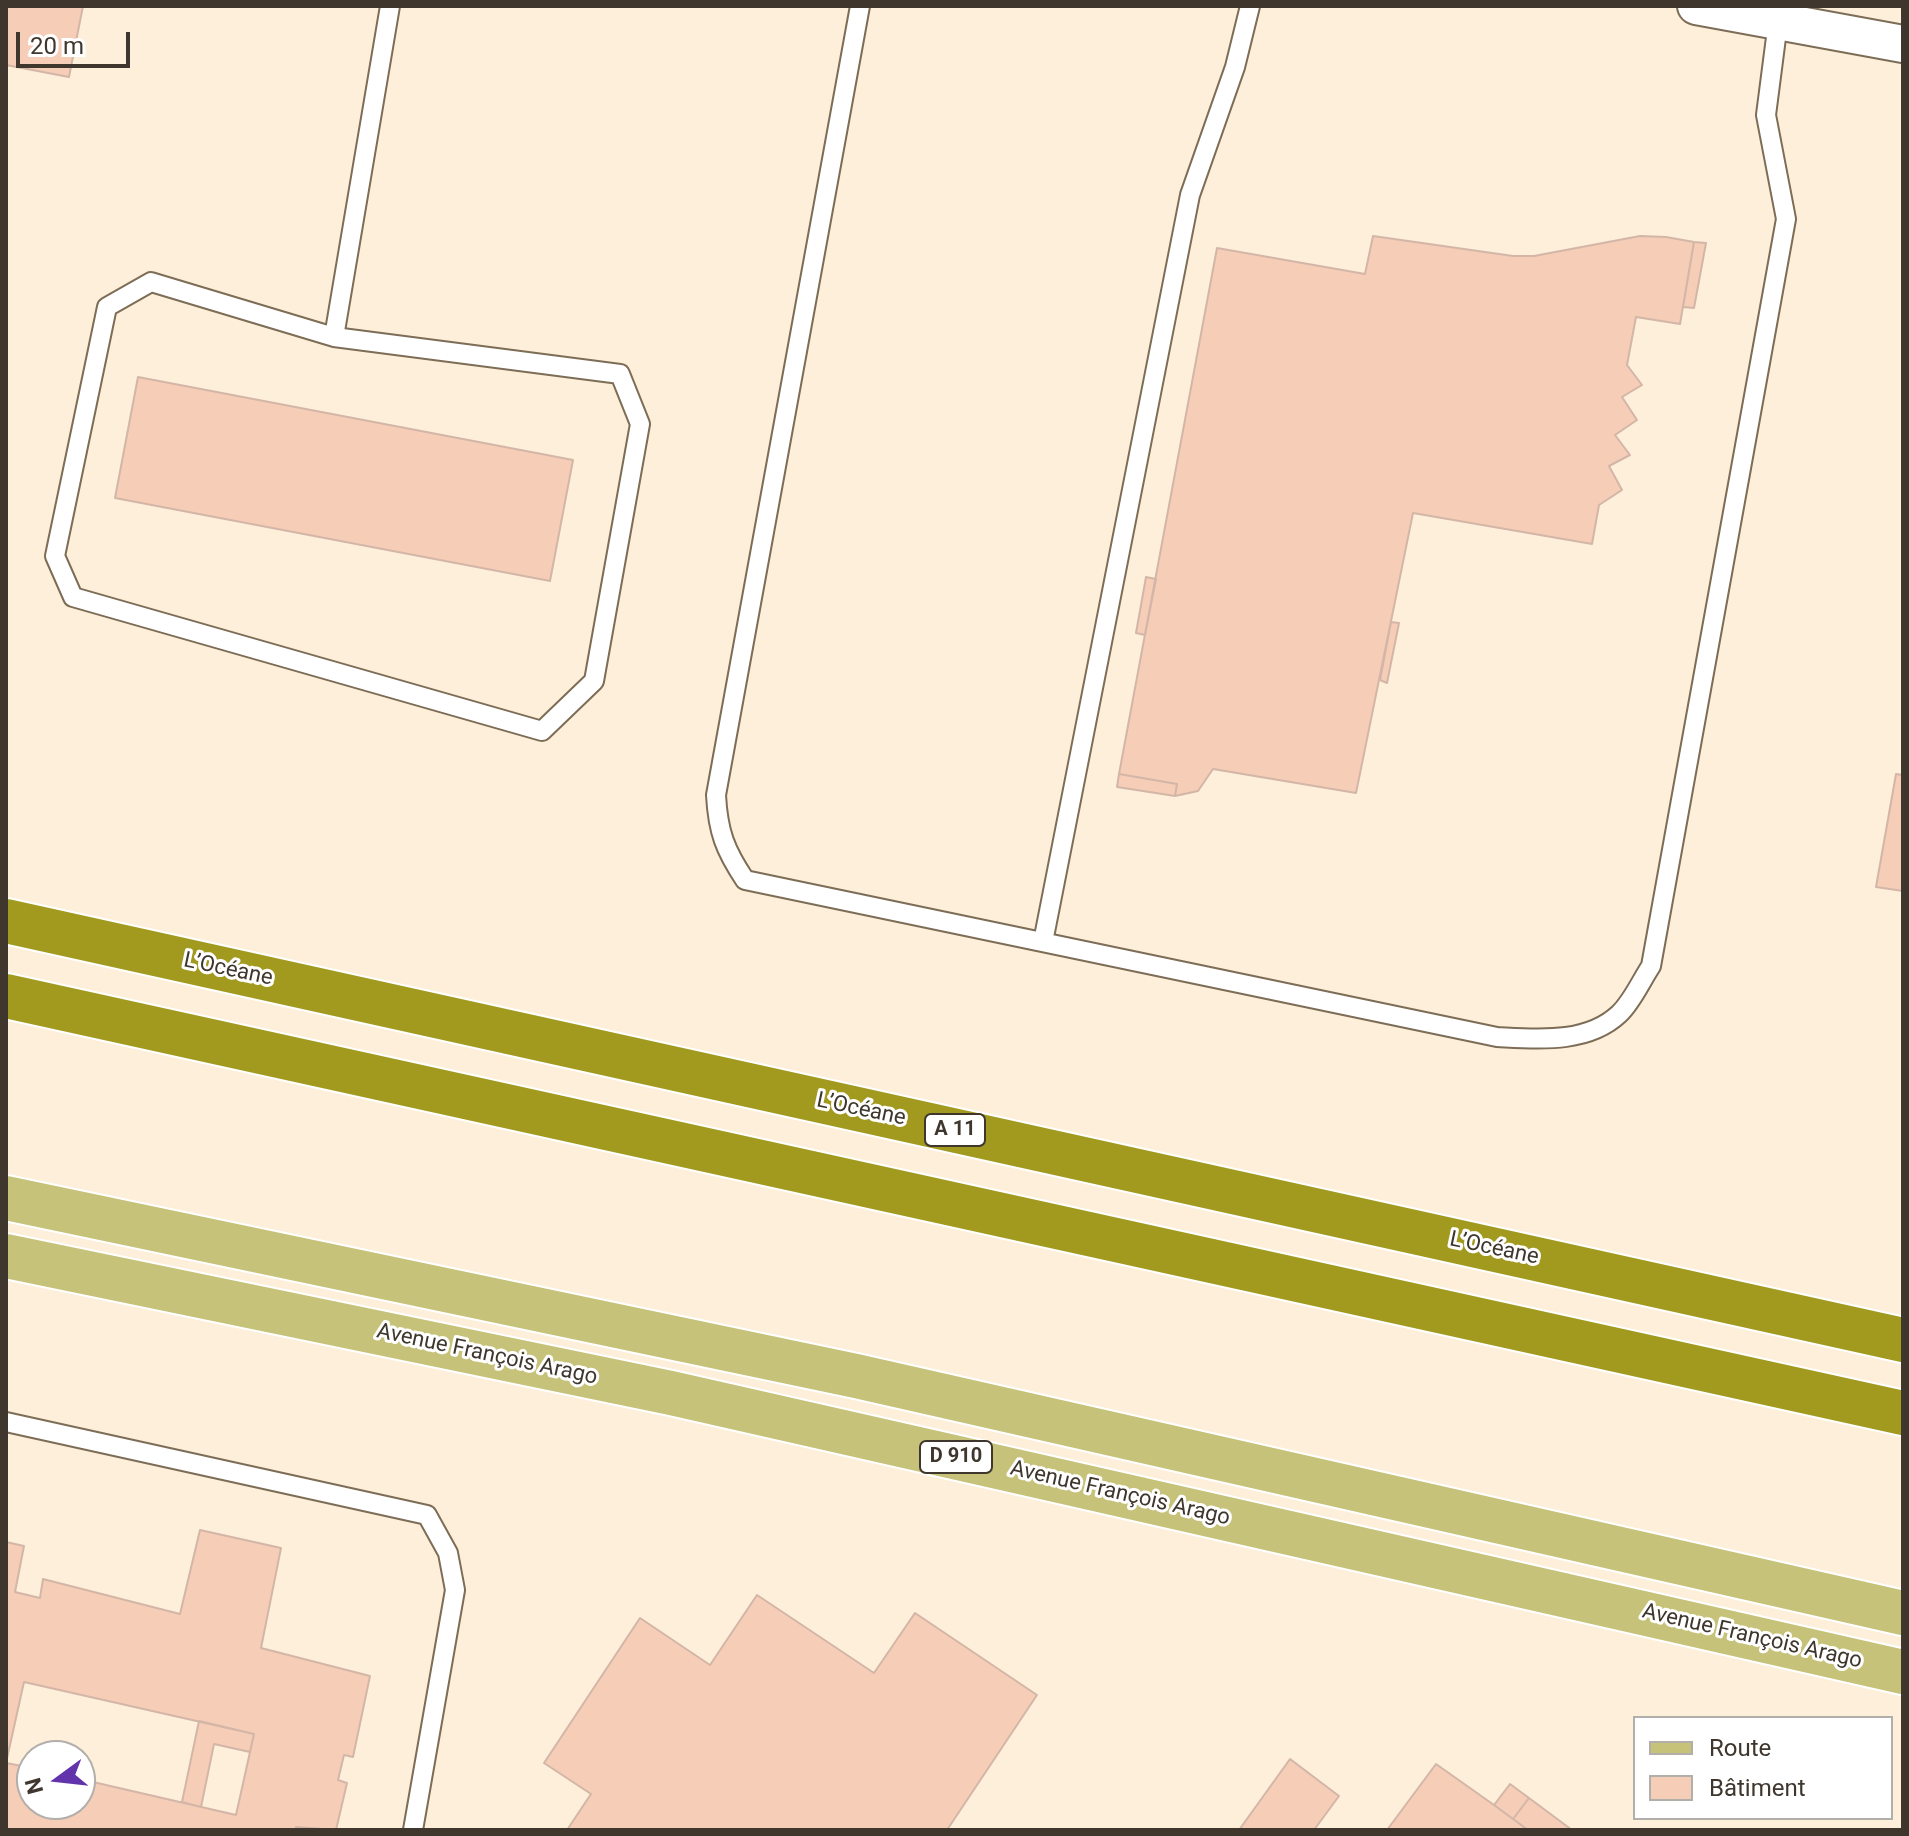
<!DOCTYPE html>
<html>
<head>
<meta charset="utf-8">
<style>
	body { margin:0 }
	#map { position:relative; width:1909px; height:1836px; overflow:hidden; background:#fdefda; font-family:Roboto,sans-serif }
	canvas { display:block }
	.frame { position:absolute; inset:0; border:8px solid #3f372d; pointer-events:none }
	.legend { position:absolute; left:1633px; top:1716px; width:260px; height:104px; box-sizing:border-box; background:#fff; border:2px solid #b2afab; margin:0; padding:10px 14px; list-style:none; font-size:24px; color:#3f372d }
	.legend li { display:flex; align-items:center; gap:16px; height:40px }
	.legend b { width:40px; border:2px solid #b2afab }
	.north { position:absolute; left:16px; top:1740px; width:80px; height:80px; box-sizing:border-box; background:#fff; border:2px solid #b2afab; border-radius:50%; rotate:255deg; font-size:22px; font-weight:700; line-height:32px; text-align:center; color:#3f372d }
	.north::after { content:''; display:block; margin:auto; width:28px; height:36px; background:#6234ac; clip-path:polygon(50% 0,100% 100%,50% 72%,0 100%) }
	.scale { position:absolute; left:16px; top:32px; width:114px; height:36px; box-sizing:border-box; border:4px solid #3f372d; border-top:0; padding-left:10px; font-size:24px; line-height:28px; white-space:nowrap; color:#3f372d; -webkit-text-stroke:6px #fff; paint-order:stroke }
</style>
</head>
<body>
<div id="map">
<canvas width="1909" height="1836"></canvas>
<div class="frame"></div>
<ul class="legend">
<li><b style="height:10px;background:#c7c279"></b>Route</li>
<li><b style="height:22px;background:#f6cdb7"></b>Bâtiment</li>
</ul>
<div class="north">N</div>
<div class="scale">20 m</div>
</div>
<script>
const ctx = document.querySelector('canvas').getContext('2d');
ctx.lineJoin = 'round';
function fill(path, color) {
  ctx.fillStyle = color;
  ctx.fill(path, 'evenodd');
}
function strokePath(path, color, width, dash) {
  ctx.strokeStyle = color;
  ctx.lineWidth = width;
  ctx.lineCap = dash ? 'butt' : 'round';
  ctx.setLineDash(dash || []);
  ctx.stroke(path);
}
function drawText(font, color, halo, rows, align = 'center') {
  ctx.font = font + ' Roboto,sans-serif';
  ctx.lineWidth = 6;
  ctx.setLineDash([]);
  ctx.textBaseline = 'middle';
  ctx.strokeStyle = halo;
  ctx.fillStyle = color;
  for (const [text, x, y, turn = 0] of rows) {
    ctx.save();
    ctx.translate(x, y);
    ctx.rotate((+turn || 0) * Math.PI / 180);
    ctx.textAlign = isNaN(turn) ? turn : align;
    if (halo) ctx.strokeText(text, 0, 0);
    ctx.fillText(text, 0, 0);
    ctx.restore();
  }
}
const building = new Path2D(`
	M 6,6 L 83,6 L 69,77 L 6,65 Z
	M 1373,236 L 1513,256 L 1534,256 L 1640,236 L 1666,237 L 1694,242 L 1680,324 L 1636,317 L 1627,365 L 1642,385 L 1622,397 L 1637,420 L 1615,435 L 1630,455 L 1609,466 L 1622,490 L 1599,505 L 1592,544 L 1413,513 L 1356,793 L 1213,769 L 1198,791 L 1175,796 L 1177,784 L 1119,774 L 1217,248 L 1365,274 Z
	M 1694,242 L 1706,243 L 1694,308 L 1683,307 Z
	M 138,377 L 573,460 L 550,581 L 115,498 Z
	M 1146,577 L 1156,579 L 1145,635 L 1136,633 Z
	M 1391,622 L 1399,623 L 1387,683 L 1380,680 Z
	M 1119,774 L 1177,784 L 1175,796 L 1117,787 Z
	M 1896,774 L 1903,775 L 1903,891 L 1876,887 Z
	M 200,1530 L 281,1548 L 261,1648 L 370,1676 L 353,1757 L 344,1755 L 338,1780 L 347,1783 L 336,1830 L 296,1827 L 295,1830 L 6,1830 L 6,1542 L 24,1546 L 15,1592 L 40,1598 L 43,1579 L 180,1614 ZM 24,1682 L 254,1734 L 236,1815 L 80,1779 L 80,1804 L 32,1804 L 32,1768 L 6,1763 Z
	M 757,1595 L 874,1673 L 915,1613 L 1037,1695 L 947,1830 L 567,1830 L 591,1794 L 544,1763 L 640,1618 L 710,1665 Z
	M 199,1721 L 254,1734 L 250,1752 L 214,1744 L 201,1807 L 182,1802 Z
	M 1290,1759 L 1339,1796 L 1314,1830 L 1239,1830 Z
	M 1436,1764 L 1494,1805 L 1528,1830 L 1387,1830 Z
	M 1510,1784 L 1529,1798 L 1513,1819 L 1494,1805 Z
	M 1529,1798 L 1572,1830 L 1528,1830 L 1513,1819 Z`);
fill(building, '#f6cdb7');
strokePath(building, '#d3b6a7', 2);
const lane = new Path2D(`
	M 860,6 L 716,795 C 718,832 725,850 745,880 L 1497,1037 C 1538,1039 1587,1044 1619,1014 C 1632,1002 1641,981 1651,966 L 1786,219 L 1766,115 L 1778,22
	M 151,282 L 334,337 L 620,374 L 640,424 L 594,681 L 542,731 L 73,597 L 55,556 L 107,307 Z
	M 334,337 L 390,6
	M 1043,942 L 1190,195 L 1235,67 L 1250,6
	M 6,1422 L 427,1515 L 448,1553 L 455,1590 L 413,1830`);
const street = new Path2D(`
	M 1696,6 L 1903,44`);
const primary = new Path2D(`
	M 6,1198 L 856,1376 L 1903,1613
	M 6,1256 L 671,1393 L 1903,1672`);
const highway = new Path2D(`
	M 6,921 L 1903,1340
	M 6,996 L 1903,1413`);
strokePath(lane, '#7d6d56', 22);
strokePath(street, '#7d6d56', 40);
strokePath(primary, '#fff', 48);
strokePath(highway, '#fff', 48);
strokePath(lane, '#fff', 18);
strokePath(street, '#fff', 36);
strokePath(primary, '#c7c279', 44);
strokePath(highway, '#a29a1f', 44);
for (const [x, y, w] of [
	[955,1130,60],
	[956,1457,72]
]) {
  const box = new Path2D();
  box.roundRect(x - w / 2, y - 16, w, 32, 6);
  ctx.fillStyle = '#fff';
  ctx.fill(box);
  strokePath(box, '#3f372d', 2);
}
drawText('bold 20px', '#3f372d', null, [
	["A 11",955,1130],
	["D 910",956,1457]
]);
drawText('22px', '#3f372d', '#fff', [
	["L’Océane",228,970,12],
	["L’Océane",861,1110,12],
	["L’Océane",1494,1249,12],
	["Avenue François Arago",487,1355,12],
	["Avenue François Arago",1120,1494,13],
	["Avenue François Arago",1752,1637,13]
]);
</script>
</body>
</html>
